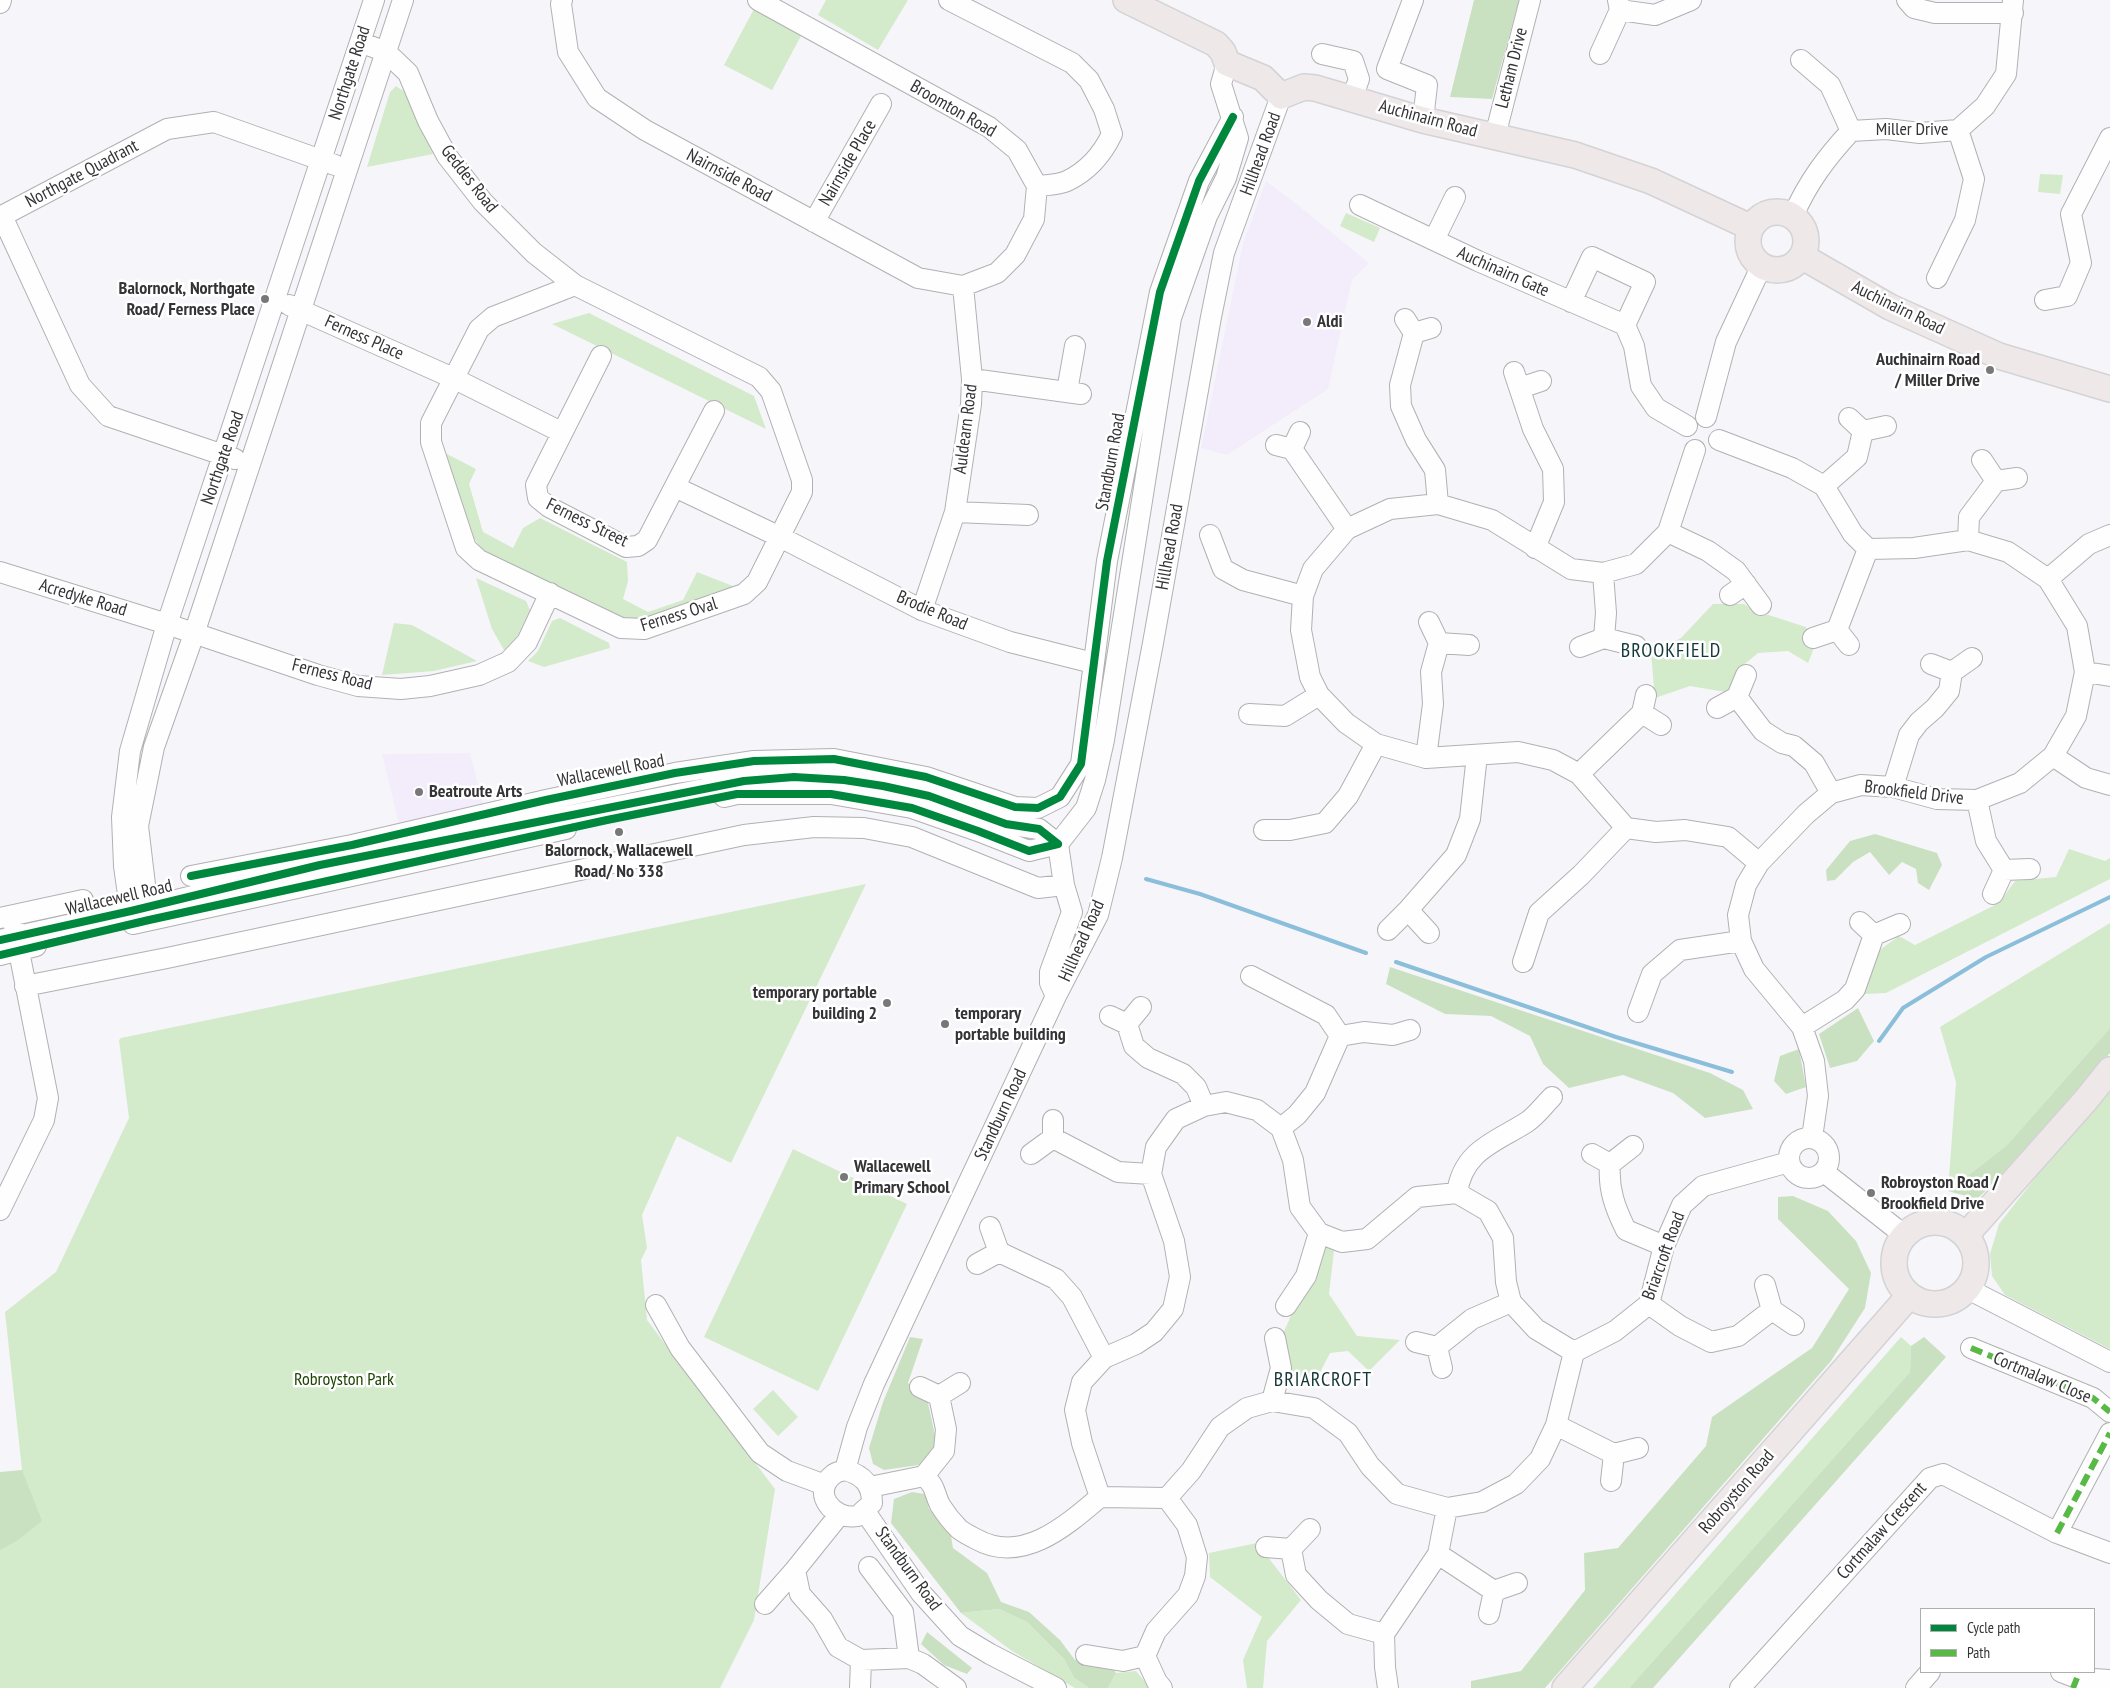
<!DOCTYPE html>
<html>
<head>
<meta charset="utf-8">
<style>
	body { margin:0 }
	#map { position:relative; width:2110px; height:1688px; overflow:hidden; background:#f6f6fa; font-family:"PT Sans Narrow",sans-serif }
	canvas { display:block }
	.legend { position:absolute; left:1920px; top:1608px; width:175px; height:65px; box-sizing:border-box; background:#fff; border:1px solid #aeaeaf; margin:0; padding:6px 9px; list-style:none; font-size:15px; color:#343437 }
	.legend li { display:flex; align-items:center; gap:10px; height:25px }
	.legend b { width:25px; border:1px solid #aeaeaf }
</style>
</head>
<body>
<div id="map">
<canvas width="2110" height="1688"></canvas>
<ul class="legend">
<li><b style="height:6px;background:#00873e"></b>Cycle path</li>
<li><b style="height:6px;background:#58b947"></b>Path</li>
</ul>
</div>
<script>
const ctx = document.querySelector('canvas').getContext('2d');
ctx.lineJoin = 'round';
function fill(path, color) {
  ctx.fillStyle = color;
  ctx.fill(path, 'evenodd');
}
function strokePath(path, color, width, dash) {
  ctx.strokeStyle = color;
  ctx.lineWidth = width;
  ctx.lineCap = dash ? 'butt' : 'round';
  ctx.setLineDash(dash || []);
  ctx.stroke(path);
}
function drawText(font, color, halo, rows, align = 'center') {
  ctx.font = font + ' "PT Sans Narrow",sans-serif';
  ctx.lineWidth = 5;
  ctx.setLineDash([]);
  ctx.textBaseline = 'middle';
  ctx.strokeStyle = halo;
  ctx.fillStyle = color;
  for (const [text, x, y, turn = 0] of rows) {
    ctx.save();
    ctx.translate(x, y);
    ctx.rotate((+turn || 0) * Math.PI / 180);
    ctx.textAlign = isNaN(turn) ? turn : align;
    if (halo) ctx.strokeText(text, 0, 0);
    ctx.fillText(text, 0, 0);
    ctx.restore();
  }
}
fill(new Path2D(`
	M 1266,181 L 1298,205 L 1369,263 L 1352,280 L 1328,389 L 1227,455 L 1201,448 L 1243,243 Z
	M 470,753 L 484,807 L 399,824 L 382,754 Z`), '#f3edfb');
fill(new Path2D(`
	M 826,0 L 908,0 L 878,50 L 818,15 Z
	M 754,9 L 802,34 L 772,90 L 724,65 Z
	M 396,86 L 405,92 L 433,154 L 367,167 L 390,92 Z
	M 2040,174 L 2063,175 L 2060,194 L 2038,192 Z
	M 1346,213 L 1380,228 L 1374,242 L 1340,226 Z
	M 589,313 L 754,396 L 766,429 L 552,324 Z
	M 445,453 L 476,469 L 469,484 L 483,532 L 513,548 L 523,528 L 540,518 L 627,562 L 628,581 L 623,599 L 648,612 L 683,600 L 697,572 L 738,588 L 636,625 L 484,553 L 474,538 Z
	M 476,578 L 526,601 L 530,610 L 515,641 L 504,650 L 492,629 Z
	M 1713,604 L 1744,604 L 1753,610 L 1806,627 L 1814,648 L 1808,663 L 1788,651 L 1758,653 L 1741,667 L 1731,693 L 1690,686 L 1655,698 L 1651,653 L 1681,638 Z
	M 560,618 L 609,643 L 610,648 L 544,667 L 528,661 L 538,651 L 552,621 Z
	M 394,623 L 412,625 L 477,661 L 434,671 L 382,675 Z
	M 2069,849 L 2105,861 L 2110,858 L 2110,879 L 1886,993 L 1864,994 L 1877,952 L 1899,936 L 1915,945 L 1999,903 L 2015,881 L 2056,877 Z
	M 866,884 L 731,1163 L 677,1136 L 642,1215 L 647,1248 L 641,1260 L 647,1320 L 775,1489 L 754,1620 L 720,1688 L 0,1688 L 0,1491 L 22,1470 L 5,1312 L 56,1272 L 129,1118 L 119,1040 L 121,1038 Z
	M 2110,923 L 2110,1028 L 2007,1145 L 1948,1191 L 1956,1082 L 1940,1027 Z
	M 2110,1090 L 2110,1349 L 2005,1295 L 1992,1276 L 1990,1254 L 1999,1224 L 2043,1168 Z
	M 793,1149 L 907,1204 L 818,1391 L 704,1337 Z
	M 1324,1241 L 1334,1251 L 1329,1294 L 1357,1336 L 1400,1340 L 1369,1371 L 1348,1351 L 1330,1353 L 1314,1384 L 1287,1377 L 1282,1336 Z
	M 1901,1337 L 1911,1346 L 1910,1372 L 1629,1688 L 1593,1688 Z
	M 773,1390 L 798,1417 L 778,1436 L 753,1409 Z
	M 1257,1543 L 1301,1600 L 1267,1641 L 1263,1688 L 1247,1688 L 1243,1660 L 1262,1617 L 1210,1577 L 1209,1553 Z
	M 999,1609 L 1027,1622 L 1064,1659 L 1074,1678 L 1089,1688 L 1075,1688 L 1012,1651 L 961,1613 Z
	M 1136,1671 L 1150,1688 L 1108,1688 L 1116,1673 Z`), '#d3eacb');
fill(new Path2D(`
	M 1474,0 L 1519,0 L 1492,99 L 1450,97 Z
	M 1875,834 L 1937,853 L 1942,865 L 1929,890 L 1918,883 L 1916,869 L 1902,862 L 1889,875 L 1870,852 L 1853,862 L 1835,880 L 1827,881 L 1826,870 L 1850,841 Z
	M 1390,967 L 1710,1073 L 1743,1090 L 1753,1109 L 1705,1118 L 1673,1093 L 1623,1075 L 1569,1088 L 1543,1064 L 1530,1036 L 1491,1016 L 1445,1014 L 1386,984 Z
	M 1858,1008 L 1874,1041 L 1857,1061 L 1830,1068 L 1819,1034 Z
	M 2110,1028 L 2110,1053 L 2017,1160 L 1977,1199 L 1948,1191 L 2007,1145 Z
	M 1799,1049 L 1806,1087 L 1786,1094 L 1774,1081 L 1780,1056 Z
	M 1793,1196 L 1828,1211 L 1856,1241 L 1871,1273 L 1865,1308 L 1831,1361 L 1545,1688 L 1471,1688 L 1471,1681 L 1521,1671 L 1585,1590 L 1584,1553 L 1618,1548 L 1706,1446 L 1712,1417 L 1812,1348 L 1849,1289 L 1778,1219 L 1778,1197 Z
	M 910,1337 L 923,1339 L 908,1383 L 928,1403 L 937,1444 L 919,1465 L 884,1470 L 873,1464 L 869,1448 L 883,1402 Z
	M 1924,1337 L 1946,1357 L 1653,1688 L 1629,1688 L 1910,1372 L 1911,1346 Z
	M 22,1470 L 42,1521 L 18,1540 L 0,1550 L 0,1472 Z
	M 912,1492 L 925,1494 L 929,1509 L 950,1530 L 953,1548 L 987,1573 L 1001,1602 L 1029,1612 L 1060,1640 L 1075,1660 L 1110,1664 L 1116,1673 L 1108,1688 L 1089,1688 L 1074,1678 L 1064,1659 L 1027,1622 L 999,1609 L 961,1613 L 891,1523 L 894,1499 Z
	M 927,1632 L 972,1668 L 967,1674 L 944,1665 L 921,1644 Z`), '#cae1c1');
strokePath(new Path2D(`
	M 1146,879 L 1200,894 L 1366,953
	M 1396,962 L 1616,1037 L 1732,1072
	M 1879,1041 L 1903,1008 L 1986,957 L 2110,897`), '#8abeda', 4);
const minor = new Path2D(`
	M 562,0 L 561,4 L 568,52 L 597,98 L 645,130 L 918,278 L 963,286
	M 758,0 L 989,127 L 1017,150 L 1037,186 L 1034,219 L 1015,255 L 997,273 L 963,286
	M 949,0 L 1072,63 L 1089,80 L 1104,109 L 1112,134 C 1102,155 1088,171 1067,181 C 1059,185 1046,185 1037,186
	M 1413,0 L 1387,69 L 1427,85 L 1423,120
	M 1907,0 L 1914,8 L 1935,13 L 2013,13
	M 0,3 L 1,0
	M 1620,10 L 1655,15 L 1691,0
	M 360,42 L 386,52 L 408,73 L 428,121 L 447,156 L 483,202 L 534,253 L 575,285 L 759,377 L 771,391 L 802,480 L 802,492 L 757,582 L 744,594 L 644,629 L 621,628 L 479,560 L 466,548 L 431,442 L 431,423 L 479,329 L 493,317 L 575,285
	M 1322,54 L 1353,61 L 1359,79 L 1352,98
	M 1600,54 L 1620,10 L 1618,0
	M 1801,60 L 1830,85 L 1851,131
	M 1495,136 L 1530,0
	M 1360,205 L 1478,261 L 1625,325 L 1634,346 L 1641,386 L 1656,408 L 1687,426
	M 1793,216 C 1808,182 1826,158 1851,131 L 1886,129 L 1920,133 L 1958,130 L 1985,106 L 2006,74 L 2013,0
	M 814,222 L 881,104
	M 1434,240 L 1455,197
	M 1937,278 L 1965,220 L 1974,179 L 1958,130
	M 2045,300 L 2067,296 L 2081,263 L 2071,214 L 2110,138
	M 1571,302 L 1592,257 L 1645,282 L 1625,325
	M 289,305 L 453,378 L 561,432
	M 1405,319 L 1414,333 L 1431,328
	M 1414,333 L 1400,385 L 1401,406 L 1416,440 L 1435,470 L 1438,504
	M 601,356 L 536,485 L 538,498 L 549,507 L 626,547 L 638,546 L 647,540 L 714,411
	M 1514,372 L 1533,429 L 1553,469 L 1554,502 L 1535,548
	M 972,379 L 1081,394
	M 1520,388 L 1541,381
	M 1067,391 L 1075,346
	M 1706,417 L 1726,342 L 1761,267
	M 1849,418 L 1863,431 L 1886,426
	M 1719,440 L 1792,468 L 1824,486 L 1853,534 L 1868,549 L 1914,548 L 1968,540 L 2008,552 L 2048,579 L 2077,626 L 2085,672 L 2076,716 L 2053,756 L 2020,783 L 1977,800 L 1937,799 L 1893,787 L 1861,785 L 1831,793 L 1806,814 L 1759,863 L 1746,885 L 1738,915 L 1741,941 L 1754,969 L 1802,1027 L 1814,1061 L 1818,1096 L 1812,1138
	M 1276,445 L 1292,449 L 1300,432
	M 1292,449 L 1347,529
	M 1695,450 L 1668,532 L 1636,564 L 1603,573 L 1571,569 L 1492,520 L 1438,504 L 1390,509 L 1347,529 L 1313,569 L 1303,596 L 1301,630 L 1310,677 L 1319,695 L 1346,723 L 1376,744 L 1426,758 L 1518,752 L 1553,760 L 1579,774 L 1626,828 L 1656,832 L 1685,830 L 1728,837 L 1759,863
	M 235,459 L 108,416 L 80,385 L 2,216 L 167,129 L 214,122 L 335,165
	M 1982,460 L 1996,481 L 2017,478
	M 1824,486 L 1857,457 L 1863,431
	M 675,487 L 780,537 L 922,610 L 1010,642 L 1093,663
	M 955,512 L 1028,515
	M 1668,532 L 1708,551 L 1736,571 L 1761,605
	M 1210,535 L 1223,569 L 1243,580 L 1303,596
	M 1968,540 L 1969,517 L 1996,481
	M 0,572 L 167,624 L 318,675 L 358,686 L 401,689 L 430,686 L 479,675 L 508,662 L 527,642 L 550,593
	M 1603,573 L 1606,613 L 1604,638
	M 2048,579 L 2089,544 L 2110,535
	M 1730,595 L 1746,584
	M 922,610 L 955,512 L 971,404 L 972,379 L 963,286
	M 1429,622 L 1439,643 L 1469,645
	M 1837,630 L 1868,549
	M 1813,638 L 1837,630 L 1849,645
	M 1580,647 L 1604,638 L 1636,646
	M 1931,664 L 1952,672 L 1972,658
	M 2085,672 L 2110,676
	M 1646,695 L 1642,713 L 1661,725
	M 1737,697 L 1763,731 L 1782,743 L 1794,746 L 1814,763 L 1831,793
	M 1717,708 L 1737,697 L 1746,675
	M 1249,714 L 1285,716 L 1319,695
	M 2053,756 L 2086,778 L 2110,785
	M 1426,758 L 1433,704 L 1431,672 L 1439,643
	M 1579,774 L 1642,713
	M 1893,787 L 1909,735 L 1919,722 L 1935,708 L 1949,691 L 1952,672
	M 724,797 L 737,794 L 831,794 L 912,808 L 978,831 L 1029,851 L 1058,844
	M 1977,800 L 1986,841 L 2004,870
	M 1264,830 L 1290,830 L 1325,823 L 1348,796 L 1376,744
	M 191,876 L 352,845 L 546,800 L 675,773 L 754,761 L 834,759 L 926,777 L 1015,807 L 1038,808 L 1060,797 L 1081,764 L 1107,561 L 1160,292 L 1199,181 L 1233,117
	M 1993,894 L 2004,870 L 2030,869
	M 1408,910 L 1429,933
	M 0,918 L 83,900
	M 149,918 L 138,826 L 154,747 L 194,634 L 403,0
	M 1860,922 L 1874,935 L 1900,924
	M 132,923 L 124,866 L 122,817 L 130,751 L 167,624 L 374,0
	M 133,924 L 566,829
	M 1388,930 L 1408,910 L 1456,855 L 1470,819 L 1477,755
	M 0,940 L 131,911 L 320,865 L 744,781 L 794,777 L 844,780 L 883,786 L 929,796 L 1006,824 L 1039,829 L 1058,844
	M 0,955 L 36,946
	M 1523,962 L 1539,913 L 1581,875 L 1626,828
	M 1251,976 L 1326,1015 L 1340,1036 L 1364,1032 L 1393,1035 L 1410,1030
	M 25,986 L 167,958 L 744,835 L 814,827 L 864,828 L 912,837 L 1038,888 L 1064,885
	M 1056,996 L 1050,983 L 1050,972 L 1072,912 L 1064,885 L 1058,844 L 1086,808 L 1095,780 L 1104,740 L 1171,318 L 1207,216 L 1226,178 L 1238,138 L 1221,84 L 1227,63
	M 1638,1012 L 1652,974 L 1680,950 L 1741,941
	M 1110,1016 L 1127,1024 L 1141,1007
	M 1127,1024 L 1134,1046 L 1148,1058 L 1183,1074 L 1196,1087 L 1204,1106
	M 1802,1027 L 1845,1000 L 1855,989 L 1874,935
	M 1281,1128 L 1297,1115 L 1315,1093 L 1340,1036
	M 1053,1138 L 1118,1172 L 1151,1174
	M1789 1158a20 20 0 1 1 40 0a20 20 0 1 1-40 0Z
	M 1031,1154 L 1053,1138 L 1053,1120
	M 1592,1154 L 1610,1164 L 1633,1146
	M 1610,1164 C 1608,1189 1615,1208 1626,1230 L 1664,1246
	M 1824,1172 L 1904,1235
	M 1457,1193 C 1463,1150 1496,1142 1527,1122 C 1536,1116 1544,1105 1552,1097
	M 0,1210 L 44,1120 L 48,1098 L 12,916
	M 999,1252 L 1056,1279 L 1072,1297 L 1104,1358
	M 977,1264 L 999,1252 L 990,1227
	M 1765,1285 L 1772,1310 L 1794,1325
	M 1968,1289 L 2110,1362
	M 1649,1304 L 1680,1326 L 1711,1342 L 1738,1336 L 1772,1310
	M 656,1305 L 680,1348 L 760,1453 L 787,1471 L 825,1485
	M 1286,1306 L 1306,1276 L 1319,1233
	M 1416,1342 L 1437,1347 L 1442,1368
	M 1437,1347 L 1472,1319 L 1511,1302
	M 1971,1348 L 2093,1398 L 2110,1412
	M 920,1387 L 939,1396 L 960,1383
	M 1272,1401 L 1281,1368 L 1275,1338
	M 1556,1425 L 1614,1454
	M 845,1470 L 857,1427 L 874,1384 L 1056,996 L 1098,915 L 1112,858 L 1153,643 L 1211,317 L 1224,253 L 1281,96
	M 845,1470 C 863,1475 872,1484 872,1503 L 858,1516 C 833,1521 810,1492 834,1474 C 836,1472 842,1471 845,1470 Z
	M 924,1476 L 944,1451 L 946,1429 L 939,1396
	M 1611,1481 L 1614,1454 L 1638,1448
	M 870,1487 L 924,1476 C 936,1486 934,1493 940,1505 C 945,1513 953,1523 959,1529 C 964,1533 970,1536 976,1539 C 1022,1565 1066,1526 1100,1497 L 1167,1498 L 1191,1471 L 1220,1427 L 1247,1408 L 1272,1401 L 1314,1408 L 1348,1433 L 1370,1466 L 1397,1494 L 1447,1508 L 1482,1502 L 1516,1484 L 1540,1459 L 1556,1425 L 1574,1352 L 1615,1331 L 1649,1304 L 1664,1246 L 1682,1205 L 1703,1186 L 1789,1162
	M 1100,1497 L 1082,1443 L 1075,1410 L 1082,1382 L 1104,1358 L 1136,1344 L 1154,1332 L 1173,1309 L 1180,1277 L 1174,1241 L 1151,1174 L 1156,1147 L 1176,1119 L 1204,1106 L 1226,1102 L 1257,1110 L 1281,1128 L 1293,1160 L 1300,1207 L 1319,1233 L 1342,1242 L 1367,1239 L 1417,1197 L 1457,1193 L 1488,1211 L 1503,1238 L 1506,1282 L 1511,1302 L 1536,1329 L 1574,1352
	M 864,1510 L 921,1593 L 960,1636 L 990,1654 L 1056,1688
	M 2057,1533 L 2110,1433
	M 1266,1547 L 1291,1549 L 1310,1529
	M 1291,1549 L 1296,1575 L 1319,1600 L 1348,1624 L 1384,1634
	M 1438,1554 L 1494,1591
	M 869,1567 L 903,1612 L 909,1658
	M 795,1570 L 800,1594 L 822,1619 L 838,1647 L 861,1660 L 860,1688
	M 765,1604 L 795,1570 L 840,1514
	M 1489,1614 L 1494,1591 L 1517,1583
	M 1086,1655 L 1123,1661 L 1145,1656
	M 861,1660 L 909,1658 L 923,1664 L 956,1688
	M 2061,1672 L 2077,1678 L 2110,1680
	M 1162,1688 L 1157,1682 L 1145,1656 L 1156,1631 L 1188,1595 L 1195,1576 L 1197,1557 L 1187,1525 L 1167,1498
	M 1388,1688 L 1385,1667 L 1384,1634 L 1438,1554 L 1447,1508
	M 1740,1688 L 1930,1478 L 1943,1474 L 2057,1533 L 2110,1553
	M 1916,1688 L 1930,1672`);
const major = new Path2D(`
	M 1126,0 L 1216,44 L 1223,52 L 1227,63 L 1263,78 L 1281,96 L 1304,87 L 1315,88 L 1423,120 L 1575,155 L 1651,181 L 1750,227
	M1748 241a29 29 0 1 1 58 0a29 29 0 1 1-58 0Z
	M 1803,257 L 1890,307 L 1999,356 L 2110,389
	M1894 1263a41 41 0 1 1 82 0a41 41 0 1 1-82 0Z
	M 1966,1235 L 2085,1101 L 2110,1070
	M 1565,1688 L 1909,1296`);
strokePath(minor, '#b1b1b4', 22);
strokePath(major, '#d3d3d5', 28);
strokePath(minor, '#fefefe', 20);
strokePath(major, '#efe8e9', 25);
strokePath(new Path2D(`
	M 1971,1348 L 2093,1398 L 2110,1412
	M 2057,1533 L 2110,1433
	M 2073,1688 L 2077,1678`), '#58b947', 6, [12, 6]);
strokePath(new Path2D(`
	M 191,876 L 352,845 L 546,800 L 675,773 L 754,761 L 834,759 L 926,777 L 1015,807 L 1038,808 L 1060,797 L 1081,764 L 1107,561 L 1160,292 L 1199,181 L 1233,117
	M 0,940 L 131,911 L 320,865 L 744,781 L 794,777 L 844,780 L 883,786 L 929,796 L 1006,824 L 1039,829 L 1058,844
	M 0,955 L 149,920 L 607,820 L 737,794 L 831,794 L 912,808 L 978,831 L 1029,851 L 1058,844`), '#00873e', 8);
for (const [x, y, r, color] of [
	[265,299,5,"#78787b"],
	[1307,322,5,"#78787b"],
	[1990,370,5,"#78787b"],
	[419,792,5,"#78787b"],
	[619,832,5,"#78787b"],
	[887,1003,5,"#78787b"],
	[945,1024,5,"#78787b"],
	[844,1177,5,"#78787b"],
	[1871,1193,5,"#78787b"]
]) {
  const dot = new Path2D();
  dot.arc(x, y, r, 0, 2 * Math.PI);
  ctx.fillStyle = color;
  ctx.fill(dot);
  strokePath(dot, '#fff', 2);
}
drawText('18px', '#343437', '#fff', [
	["Letham Drive",1512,68,-76],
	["Northgate Road",350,73,-72],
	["Broomton Road",953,109,30],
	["Auchinairn Road",1428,119,15],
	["Miller Drive",1912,130],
	["Hillhead Road",1261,154,-70],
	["Nairnside Place",848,163,-60],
	["Northgate Quadrant",82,174,-28],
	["Nairnside Road",729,176,28],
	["Geddes Road",469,179,52],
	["Auchinairn Gate",1503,272,24],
	["Auchinairn Road",1898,308,26],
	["Ferness Place",364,338,24],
	["Auldearn Road",966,429,-83],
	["Northgate Road",223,458,-71],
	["Standburn Road",1111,462,-80],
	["Ferness Street",587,523,26],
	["Hillhead Road",1170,547,-80],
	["Acredyke Road",83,598,17],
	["Brodie Road",932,611,23],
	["Ferness Oval",679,615,-17],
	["Ferness Road",332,675,14],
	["Wallacewell Road",611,771,-11],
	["Brookfield Drive",1914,793,7],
	["Wallacewell Road",119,898,-13],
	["Hillhead Road",1082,941,-66],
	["Standburn Road",1001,1115,-65],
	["Briarcroft Road",1664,1256,-70],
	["Cortmalaw Close",2042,1378,23],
	["Robroyston Road",1737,1492,-49],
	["Cortmalaw Crescent",1882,1531,-48],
	["Standburn Road",908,1569,54]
]);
drawText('bold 18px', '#343437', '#fff', [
	["Balornock, Northgate",255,289,"right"],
	["Road/ Ferness Place",255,310,"right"],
	["Aldi",1317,322],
	["Auchinairn Road",1980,360,"right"],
	["/ Miller Drive",1980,381,"right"],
	["Beatroute Arts",429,792],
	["Balornock, Wallacewell",619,851,"center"],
	["Road/ No 338",619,872,"center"],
	["temporary portable",877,993,"right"],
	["building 2",877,1014,"right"],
	["temporary",955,1014],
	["portable building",955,1035],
	["Wallacewell",854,1167],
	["Primary School",854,1188],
	["Robroyston Road /",1881,1183],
	["Brookfield Drive",1881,1204]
], 'left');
drawText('18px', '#1e4302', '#fff', [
	["Robroyston Park",344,1380]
]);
ctx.letterSpacing = '1px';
drawText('20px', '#143738', '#fff', [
	["BROOKFIELD",1671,651],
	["BRIARCROFT",1323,1380]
]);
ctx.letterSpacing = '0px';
</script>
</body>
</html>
